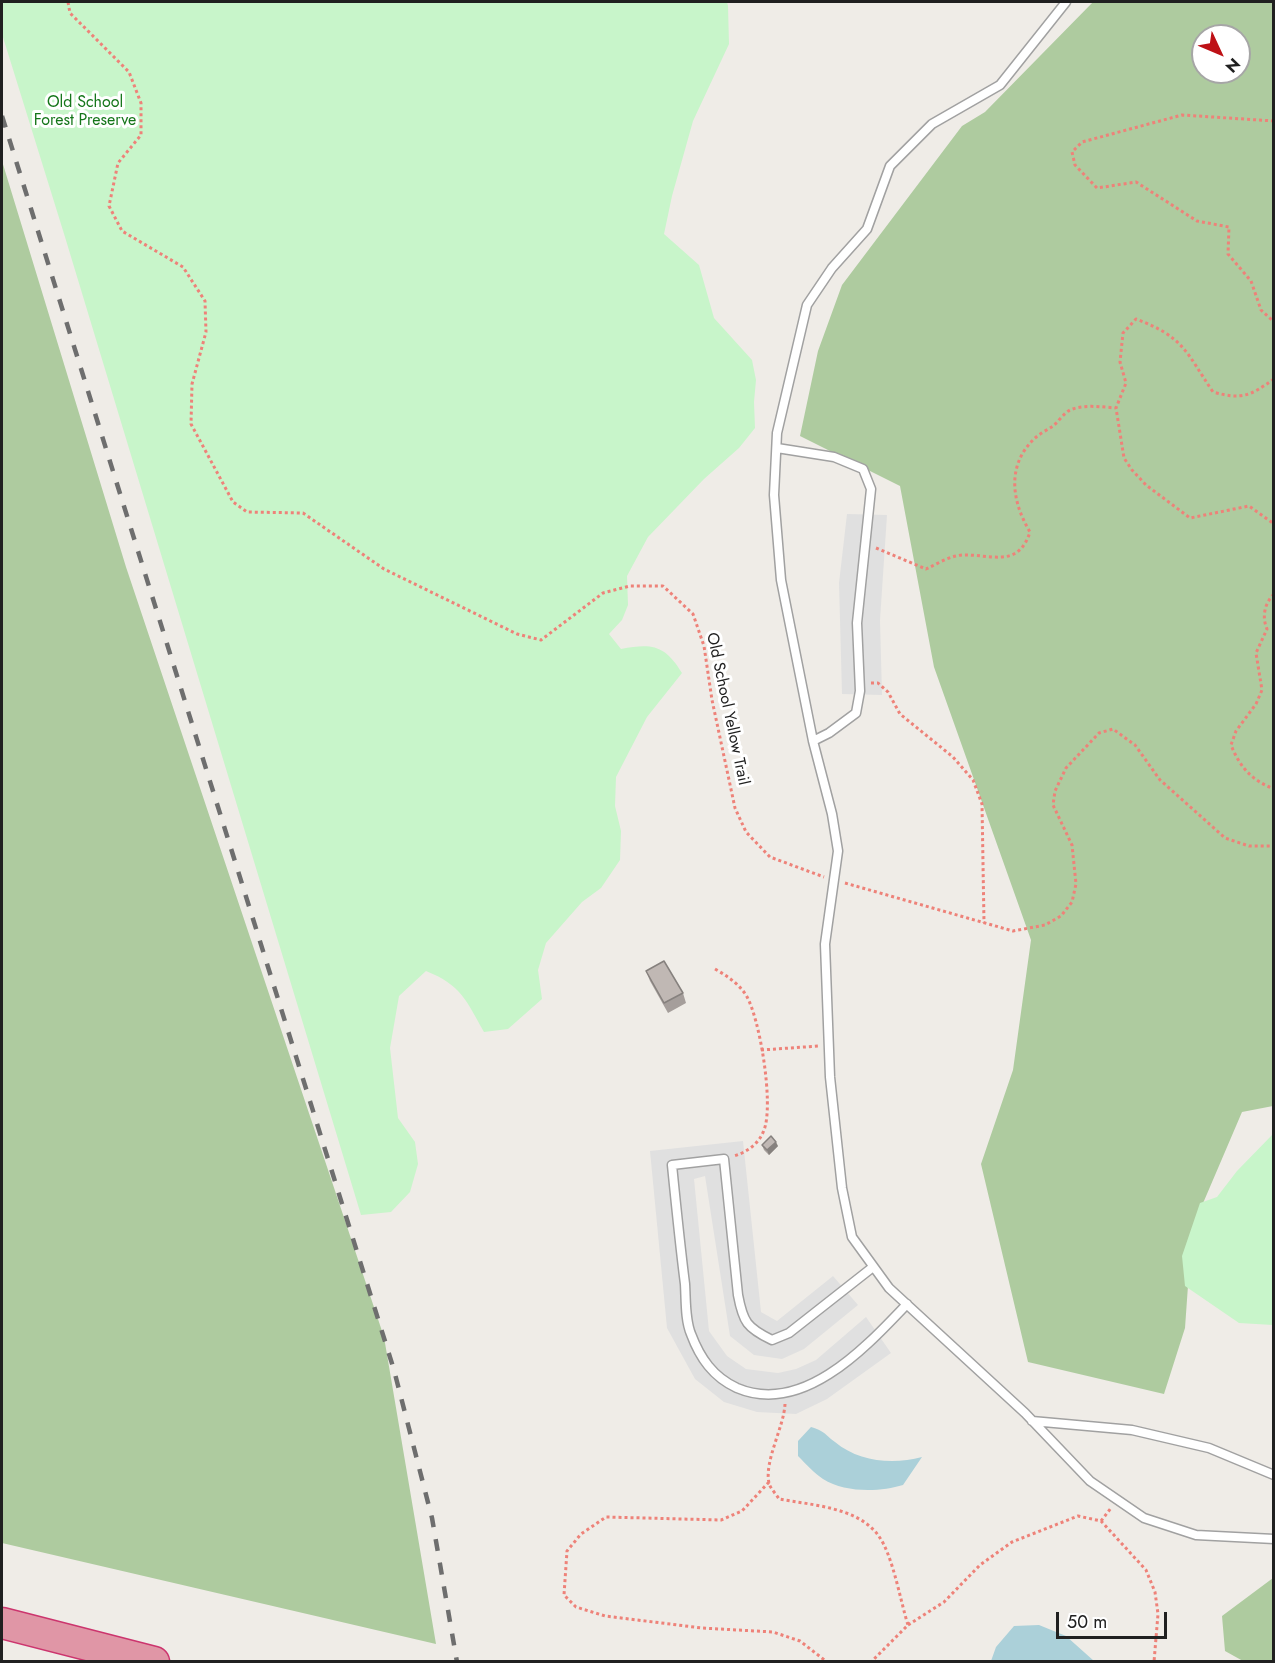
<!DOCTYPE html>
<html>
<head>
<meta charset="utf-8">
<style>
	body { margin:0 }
	#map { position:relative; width:1275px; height:1663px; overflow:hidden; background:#efece7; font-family:Jost,sans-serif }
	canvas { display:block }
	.frame { position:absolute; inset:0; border:3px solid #202020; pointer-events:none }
	.north { position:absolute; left:1191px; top:24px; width:60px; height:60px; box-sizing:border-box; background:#fff; border:2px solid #a6a6a6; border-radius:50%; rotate:134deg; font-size:16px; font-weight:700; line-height:24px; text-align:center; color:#202020 }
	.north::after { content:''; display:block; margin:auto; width:21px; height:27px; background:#be1116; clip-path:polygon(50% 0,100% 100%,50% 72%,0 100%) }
	.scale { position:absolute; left:1056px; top:1612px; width:111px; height:27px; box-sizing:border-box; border:3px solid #202020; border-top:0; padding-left:8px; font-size:18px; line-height:21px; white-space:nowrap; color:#202020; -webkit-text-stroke:4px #fff; paint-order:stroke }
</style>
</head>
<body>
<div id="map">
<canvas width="1275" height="1663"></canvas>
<div class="frame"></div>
<div class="north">N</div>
<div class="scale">50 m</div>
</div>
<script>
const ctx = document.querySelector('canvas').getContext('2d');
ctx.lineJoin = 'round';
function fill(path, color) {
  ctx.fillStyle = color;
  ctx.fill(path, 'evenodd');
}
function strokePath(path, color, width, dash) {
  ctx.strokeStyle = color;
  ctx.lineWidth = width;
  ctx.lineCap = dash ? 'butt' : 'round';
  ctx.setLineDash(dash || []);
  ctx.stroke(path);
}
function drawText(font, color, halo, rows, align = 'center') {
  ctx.font = font + ' Jost,sans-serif';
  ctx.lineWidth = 6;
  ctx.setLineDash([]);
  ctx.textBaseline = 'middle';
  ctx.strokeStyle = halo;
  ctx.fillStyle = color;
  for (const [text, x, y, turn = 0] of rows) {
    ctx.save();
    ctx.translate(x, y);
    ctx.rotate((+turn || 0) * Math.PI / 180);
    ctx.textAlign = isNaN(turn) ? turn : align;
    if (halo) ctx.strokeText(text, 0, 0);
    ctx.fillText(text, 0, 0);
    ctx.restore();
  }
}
fill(new Path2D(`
	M 1093,2 L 1273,2 L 1273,1106 L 1242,1112 L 1192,1229 L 1185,1328 L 1164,1394 L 1028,1362 L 981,1164 L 1013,1070 L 1031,940 L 934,667 L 900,486 L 800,436 L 818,351 L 842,285 L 962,126 L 985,112 ZM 1203,36 L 1239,36 L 1239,72 L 1203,72 Z
	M 2,161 L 126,567 L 384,1337 L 436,1644 L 2,1543 Z
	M 1273,1578 L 1273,1661 L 1243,1661 L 1225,1651 L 1222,1616 Z`), '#aecb9f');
fill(new Path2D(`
	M 2,2 L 727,2 L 728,6 L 729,44 L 693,121 L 672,196 L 664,234 L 699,265 L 714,318 L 752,360 L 756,380 L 754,402 L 755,428 L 739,448 L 704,479 L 648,537 L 627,576 L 628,605 L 622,620 L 609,634 L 621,649 C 652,643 665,645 682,673 L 647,717 L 616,777 L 615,806 L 621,831 L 620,860 L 601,888 L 582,902 L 546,943 L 538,970 L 542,999 L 508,1029 L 484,1032 C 466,1000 461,985 426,971 L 399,996 L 390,1048 L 398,1118 L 415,1142 L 418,1164 L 410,1192 L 391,1212 L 361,1215 L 65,237 L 2,34 Z
	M 1272,1135 L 1273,1325 L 1239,1323 L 1185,1286 L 1182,1256 L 1200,1203 L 1217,1197 L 1237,1171 Z`), '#c8f5ca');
fill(new Path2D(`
	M 847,514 L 887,515 L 880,620 L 882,695 L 842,694 L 839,583 Z
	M 743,1141 L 761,1312 L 777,1321 L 833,1276 L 858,1305 L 804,1349 L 782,1359 L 754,1355 L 730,1336 L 705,1176 L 694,1179 L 709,1331 L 727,1356 L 746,1369 L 778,1373 L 796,1369 L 816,1360 L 866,1317 L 891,1353 L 827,1399 L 796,1414 L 757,1412 L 724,1402 L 695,1379 L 667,1328 L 650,1151 Z`), '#e0e0e0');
fill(new Path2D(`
	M 811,1427 C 825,1431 824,1434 835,1442 C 859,1462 893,1465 922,1457 L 903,1485 C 880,1492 845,1493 823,1479 C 814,1473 806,1464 798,1456 L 798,1441 Z
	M 1039,1625 L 1066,1636 L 1094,1661 L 991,1661 L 996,1647 L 1014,1626 Z`), '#abd0d9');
const service = new Path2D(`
	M 1066,2 L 1000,85 L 932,124 L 890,166 L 867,229 L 832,268 L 807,305 L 777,433 L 774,495 L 781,580 L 813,741 L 832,814 L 838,851 L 825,944 L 830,1077 L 842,1188 L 852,1237 L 889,1288 L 1025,1413 L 1090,1481 L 1144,1518 L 1196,1535 L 1274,1539
	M 777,448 L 834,457 L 863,469 L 871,489 L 857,623 L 860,691 L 856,713 L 829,733 L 813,741
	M 873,1267 L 789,1333 L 772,1340 C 747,1328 743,1322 738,1295 L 724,1159 L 672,1165 C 676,1205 680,1245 685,1284 C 686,1300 685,1320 691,1334 C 700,1358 713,1377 737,1388 C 803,1416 866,1347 907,1304
	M 1032,1421 L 1132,1430 L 1209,1448 L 1274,1475`);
const motorway = new Path2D(`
	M 2,1623 L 154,1662`);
strokePath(service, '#a1a1a1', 11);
strokePath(motorway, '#cc356e', 33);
strokePath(new Path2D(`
	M 68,2 L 70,13 L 129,72 L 141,103 L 141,135 L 118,163 L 109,206 L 122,231 L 183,267 L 205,301 L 206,332 L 192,384 L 191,424 L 233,502 L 247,512 L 303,513 L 384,569 L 517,634 L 541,640 L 603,593 L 630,586 L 663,586 L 693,614 L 704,646 L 712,700 L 735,808 L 746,832 L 770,857 L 824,877
	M 1274,121 L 1182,115 L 1082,142 L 1072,152 L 1075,165 L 1097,188 L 1136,182 L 1197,221 L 1229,227 L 1228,254 L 1251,281 L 1261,310 L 1274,322
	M 1274,379 C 1250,396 1242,400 1213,392 C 1186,352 1184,337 1136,319 L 1123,333 L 1120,362 L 1126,383 L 1116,408 L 1124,458 L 1132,470 L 1146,485 L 1190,518 L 1249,506 L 1274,524
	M 876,548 L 926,569 C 937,564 949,556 962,555 C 991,554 1018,569 1030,532 C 1012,502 1006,466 1034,439 C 1039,434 1047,430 1053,426 C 1059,421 1064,413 1070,410 C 1084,404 1102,407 1116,408
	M 1274,594 C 1264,604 1262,617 1267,629 L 1256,653 L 1262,690 L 1256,704 L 1236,731 L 1231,745 C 1240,767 1251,780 1274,789
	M 871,683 L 878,683 L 888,692 L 900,714 L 953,757 L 973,780 L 982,804 L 984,923
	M 845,883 L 1013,931 L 1045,925 L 1061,916 L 1072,902 L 1076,884 L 1072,845 L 1053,805 L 1055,791 L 1066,768 L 1099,733 L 1113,729 L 1135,745 L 1160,780 L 1225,838 L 1249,846 L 1274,846
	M 715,969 C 727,976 738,983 746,995 C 760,1018 774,1105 764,1130 C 759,1144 747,1152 734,1156
	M 761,1050 L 819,1046
	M 785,1404 C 784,1427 764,1461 769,1483 C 770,1488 776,1494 779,1499 C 811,1505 857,1507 878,1535 C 893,1555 900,1600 908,1625 L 871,1662
	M 769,1482 L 742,1511 L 721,1520 L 606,1517 L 581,1534 L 567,1551 L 564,1595 L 576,1607 L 605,1616 L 702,1628 L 773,1632 L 800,1641 L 827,1662
	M 1101,1521 L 1111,1508
	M 908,1625 L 944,1602 L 980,1565 L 1012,1542 L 1078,1516 L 1101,1521 L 1146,1570 L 1155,1592 L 1158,1614 L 1154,1662`), '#ee8279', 3, [3, 3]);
strokePath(service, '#fff', 8);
strokePath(motorway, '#e096a6', 30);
strokePath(new Path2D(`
	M 2,116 L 394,1370 L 432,1518 L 457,1662`), '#6e6e6e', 4.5, [12, 12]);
fill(new Path2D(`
	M 646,971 L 683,993 L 686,1003 L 668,1013 L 650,981 Z
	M 762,1145 L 778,1146 L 769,1155 L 764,1150 Z`), '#a59e9b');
fill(new Path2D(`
	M 776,1142 L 778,1146 L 769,1155 L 767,1150 Z`), '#86817e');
const building = new Path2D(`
	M 664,961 L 683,993 L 664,1003 L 646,971 Z
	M 771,1136 L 776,1142 L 767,1150 L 762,1145 Z`);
fill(building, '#c0b8b4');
strokePath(building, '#86817e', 1.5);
drawText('16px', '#15761a', '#fff', [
	["Old School",85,103],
	["Forest Preserve",85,121]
]);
drawText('16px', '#202020', '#fff', [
	["Old School Yellow Trail",727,709,78]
]);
</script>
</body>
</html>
